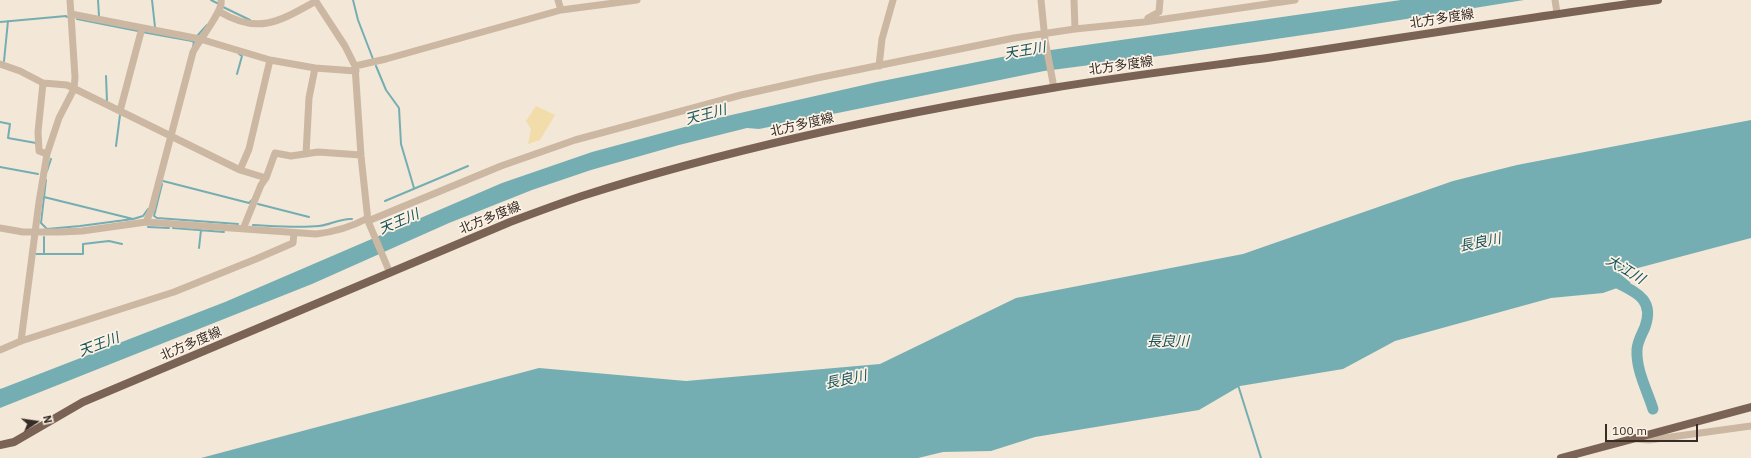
<!DOCTYPE html>
<html>
<head>
<meta charset="utf-8">
<style>
	body { margin:0 }
	#map { position:relative; width:1751px; height:458px; overflow:hidden; background:#f3e7d7; font-family:"IBM Plex Sans",sans-serif }
	canvas { display:block }
	.north { position:absolute; left:16px; top:402px; width:40px; height:40px; -webkit-text-stroke:3px #fbf1e4; paint-order:stroke; rotate:77deg; font-size:11px; font-weight:700; line-height:16px; text-align:center; color:#362b25 }
	.north::after { content:''; display:block; margin:auto; width:14px; height:18px; background:#362b25; clip-path:polygon(50% 0,100% 100%,50% 72%,0 100%) }
	.scale { position:absolute; left:1605px; top:424px; width:93px; height:18px; box-sizing:border-box; border:2px solid #362b25; border-top:0; padding-left:5px; font-size:12px; line-height:14px; white-space:nowrap; color:#362b25; -webkit-text-stroke:3px #fbf1e4; paint-order:stroke }
</style>
</head>
<body>
<div id="map">
<canvas width="1751" height="458"></canvas>
<div class="north">N</div>
<div class="scale">100 m</div>
</div>
<script>
const ctx = document.querySelector('canvas').getContext('2d');
ctx.lineJoin = 'round';
function fill(path, color) {
  ctx.fillStyle = color;
  ctx.fill(path, 'evenodd');
}
function strokePath(path, color, width, dash) {
  ctx.strokeStyle = color;
  ctx.lineWidth = width;
  ctx.lineCap = dash ? 'butt' : 'round';
  ctx.setLineDash(dash || []);
  ctx.stroke(path);
}
function drawText(font, color, halo, rows, align = 'center') {
  ctx.font = font + ' "IBM Plex Sans","Noto Sans JP",sans-serif';
  ctx.lineWidth = 3.5;
  ctx.setLineDash([]);
  ctx.textBaseline = 'middle';
  ctx.strokeStyle = halo;
  ctx.fillStyle = color;
  for (const [text, x, y, turn = 0] of rows) {
    ctx.save();
    ctx.translate(x, y);
    ctx.rotate((+turn || 0) * Math.PI / 180);
    ctx.textAlign = isNaN(turn) ? turn : align;
    if (halo) ctx.strokeText(text, 0, 0);
    ctx.fillText(text, 0, 0);
    ctx.restore();
  }
}
fill(new Path2D(`
	M 536,106 L 555,115 L 540,140 L 528,144 L 531,129 L 526,121 Z`), '#f2dcaa');
fill(new Path2D(`
	M 1401,0 L 1524,0 L 1344,29 L 1167,55 L 1044,71 L 759,129 L 747,128 L 679,145 L 591,170 L 532,190 L 449,223 L 312,284 L 0,408 L 0,389 L 3,388 L 225,302 L 502,183 L 592,152 L 718,118 L 877,82 L 1002,57 Z
	M 1751,120 L 1751,238 L 1619,273 L 1631,283 L 1603,293 L 1551,298 L 1395,341 L 1343,369 L 1240,386 L 1199,410 L 1035,437 L 991,451 L 943,452 L 918,458 L 201,458 L 539,368 L 686,381 L 880,364 L 1016,298 L 1243,254 L 1453,181 L 1517,165 Z`), '#74aeb3');
strokePath(new Path2D(`
	M 98,0 L 99,16
	M 152,0 L 155,27
	M 211,0 L 219,4
	M 353,0 L 358,20 L 373,59
	M 223,7 L 250,20
	M 77,19 L 138,31
	M 0,22 L 66,16 L 67,17
	M 142,32 L 192,41 L 194,42 L 193,47
	M 198,35 L 207,25
	M 4,61 L 8,21
	M 376,66 L 386,90 L 399,108 L 401,144 L 414,188
	M 237,74 L 242,56 L 239,54
	M 106,76 L 107,102
	M 0,122 L 10,124 L 8,138 L 36,143 L 36,144
	M 116,146 L 120,115
	M 0,167 L 38,174
	M 47,171 L 51,159
	M 46,180 L 41,223 L 47,229 L 80,226 L 133,219 L 143,216 L 148,209
	M 163,181 L 249,203 L 252,200
	M 162,184 L 154,216 L 157,218 L 238,224
	M 44,197 L 133,219
	M 385,201 L 468,166
	M 258,204 L 309,217
	M 253,225 C 275,226 297,228 319,226 C 330,225 341,218 352,219
	M 148,227 L 169,228
	M 173,228 L 224,232
	M 44,237 L 44,254 L 83,254 L 83,244 L 109,241 L 122,244
	M 199,248 L 201,230
	M 36,254 L 44,254
	M 1238,385 L 1261,458`), '#74aeb3', 2);
strokePath(new Path2D(`
	M 1610,279 C 1631,291 1656,296 1645,327 C 1642,334 1637,342 1637,350 C 1636,370 1647,390 1653,409`), '#74aeb3', 11);
strokePath(new Path2D(`
	M 315,0 L 345,46 L 355,66 L 361,156 L 368,221 L 390,273
	M 558,0 L 561,10
	M 1041,0 L 1045,40 L 1054,88
	M 1074,0 L 1075,29
	M 1555,0 L 1557,13
	M 220,12 C 259,35 280,21 316,1
	M 71,14 L 200,39 L 270,60 L 315,68 L 356,71
	M 1148,18 L 1159,12 L 1160,0
	M 0,64 L 20,71 L 43,83 L 67,85 L 240,170 L 266,178 L 261,185 L 243,229
	M 355,66 L 386,59 L 561,10 L 637,0
	M 879,66 L 882,39 L 893,0
	M 43,83 L 38,132 L 39,151 L 47,154
	M 120,111 L 142,28
	M 306,154 L 309,98 L 315,68
	M 240,170 L 249,149 L 270,60
	M 266,178 L 275,153 L 291,156 L 318,152 L 361,155
	M 368,221 L 501,166 L 575,140 L 741,95 L 817,78 L 1014,38 L 1075,29 L 1144,22 L 1295,0
	M 146,222 L 152,208 L 193,52 C 199,40 224,10 221,0
	M 0,228 L 23,232 L 59,232 L 82,231 L 146,222 L 316,234 C 334,232 351,227 368,218
	M 21,341 L 39,202 L 47,154 L 59,118 L 74,89 L 75,77 L 70,0
	M 0,350 L 21,341 L 174,292 L 256,259 L 293,243 L 294,233
	M 1636,439 L 1649,440 L 1751,426`), '#ccb7a2', 7);
strokePath(new Path2D(`
	M 0,445 L 14,442 L 83,402 L 510,222 C 534,213 558,204 582,196 C 735,147 894,114 1052,88 C 1126,76 1200,67 1274,57 C 1402,38 1529,17 1658,0
	M 1561,458 L 1751,407`), '#7a6355', 8);
drawText('13px', '#362b25', '#fbf1e4', [
	["北方多度線",1442,19,-9],
	["北方多度線",1121,66,-8],
	["北方多度線",802,125,-13],
	["北方多度線",490,218,-22],
	["北方多度線",191,344,-23]
]);
drawText('italic 14px', '#17545b', '#fbf1e4', [
	["天王川",1025,51,-10],
	["天王川",706,115,-15],
	["天王川",399,222,-23],
	["長良川",1480,243,-11],
	["大江川",1625,270,31],
	["長良川",1168,342],
	["天王川",99,345,-21],
	["長良川",846,380,-12]
]);
</script>
</body>
</html>
